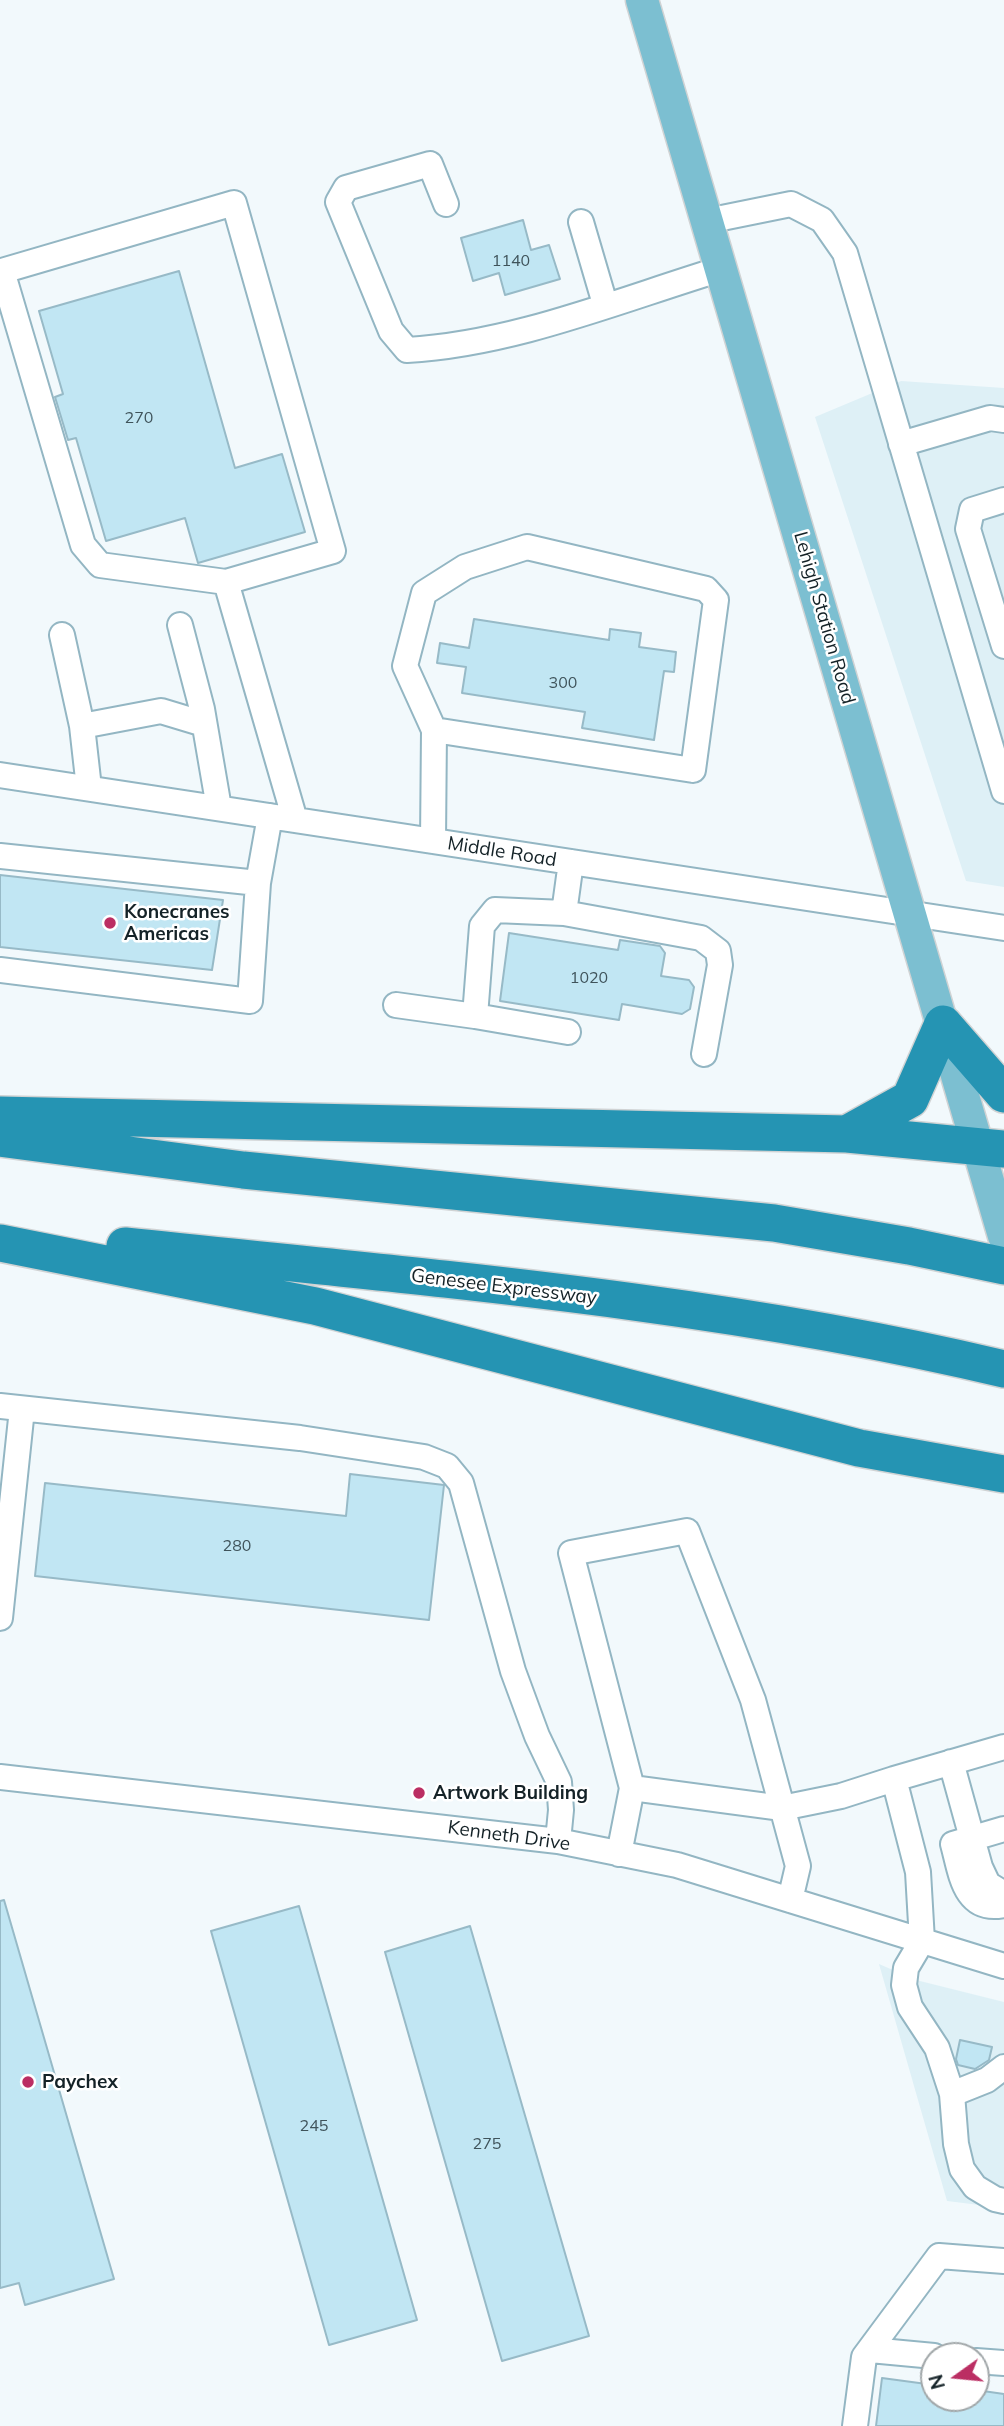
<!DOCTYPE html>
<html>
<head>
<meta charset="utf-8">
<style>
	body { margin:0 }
	#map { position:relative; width:1004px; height:2426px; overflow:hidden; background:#f2f9fc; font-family:Mulish,sans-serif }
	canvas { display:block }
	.north { position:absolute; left:920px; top:2342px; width:70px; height:70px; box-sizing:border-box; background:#fff; border:2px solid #a1a7a9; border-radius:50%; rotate:255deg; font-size:19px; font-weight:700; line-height:28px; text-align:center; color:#142227 }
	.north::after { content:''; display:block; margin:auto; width:24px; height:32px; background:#bb2e63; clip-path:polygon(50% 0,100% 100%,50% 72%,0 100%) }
</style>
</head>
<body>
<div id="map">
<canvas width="1004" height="2426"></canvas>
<div class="north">N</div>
</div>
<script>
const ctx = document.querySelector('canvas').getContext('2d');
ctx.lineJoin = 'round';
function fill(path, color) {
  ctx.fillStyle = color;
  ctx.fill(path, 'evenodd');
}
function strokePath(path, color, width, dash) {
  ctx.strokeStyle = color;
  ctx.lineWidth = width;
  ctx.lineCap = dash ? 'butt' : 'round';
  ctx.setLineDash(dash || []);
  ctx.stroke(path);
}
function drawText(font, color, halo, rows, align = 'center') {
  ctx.font = font + ' Mulish,sans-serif';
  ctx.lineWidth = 5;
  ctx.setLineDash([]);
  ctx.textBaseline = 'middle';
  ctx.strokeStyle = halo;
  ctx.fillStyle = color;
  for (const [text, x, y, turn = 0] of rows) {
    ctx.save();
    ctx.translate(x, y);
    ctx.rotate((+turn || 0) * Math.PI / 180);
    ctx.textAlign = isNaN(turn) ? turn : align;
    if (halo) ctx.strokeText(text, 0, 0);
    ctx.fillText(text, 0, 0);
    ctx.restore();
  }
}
fill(new Path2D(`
	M 901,381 L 1004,388 L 1004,887 L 966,881 L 815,417 Z
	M 879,1964 L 916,1980 L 1004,2002 L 1004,2208 L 947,2201 Z`), '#def0f6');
const building = new Path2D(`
	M 523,220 L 531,250 L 549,245 L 560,279 L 505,295 L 499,273 L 473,281 L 461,238 Z
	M 179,271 L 235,468 L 282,454 L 305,532 L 198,563 L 185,518 L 106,541 L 76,438 L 68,440 L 55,397 L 63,394 L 39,311 Z
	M 474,619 L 609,640 L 610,629 L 641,633 L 639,647 L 676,652 L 674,672 L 664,671 L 654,740 L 582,728 L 585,712 L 462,693 L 466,667 L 437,663 L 440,643 L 469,648 Z
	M 0,875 L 223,900 L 212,970 L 0,947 Z
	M 509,933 L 618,950 L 620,940 L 660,946 L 665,953 L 661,976 L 689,980 L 694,987 L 690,1009 L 682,1014 L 622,1004 L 619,1020 L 500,1001 Z
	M 350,1474 L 444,1485 L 429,1620 L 35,1576 L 45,1483 L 346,1516 Z
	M 4,1900 L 114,2279 L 25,2305 L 19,2283 L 0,2288 L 0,1901 Z
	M 299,1906 L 417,2320 L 329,2345 L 211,1931 Z
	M 470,1926 L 589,2336 L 502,2361 L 385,1952 Z
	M 960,2040 L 992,2047 L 989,2060 L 975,2069 L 958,2065 L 956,2059 Z
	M 882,2378 L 934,2385 L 934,2398 L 976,2398 L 976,2390 L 1004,2394 L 1004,2426 L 876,2426 Z`);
fill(building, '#c1e6f3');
strokePath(building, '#97bac7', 2);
const minor = new Path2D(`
	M 446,204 L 430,164 L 346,188 L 338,202 L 391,331 L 407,350 C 514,344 619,300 721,269
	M 707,221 L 791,204 L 822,220 L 845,253 L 1004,791
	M 581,222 L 605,304
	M 901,444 L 990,418 L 1004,420
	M 1004,500 L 972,510 L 968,529 L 1004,646
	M 226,582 L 333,551 L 234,203 L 2,271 L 83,545 L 100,565 L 226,582 L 295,820
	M 180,625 L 202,709 L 219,808
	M 62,635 L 82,726 L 89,788
	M 82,726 L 161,711 L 204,724
	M 0,775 L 1004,928
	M 433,841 L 434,730 L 405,666 L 424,593 L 465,567 L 527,547 L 706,589 L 716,600 L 693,770 L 434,730
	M 0,856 L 258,883
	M 571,862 L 564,913 L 701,938 L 718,951 L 720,965 L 704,1054
	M 564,913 L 495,910 L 482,926 L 475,1016 L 568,1032
	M 0,970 L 250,1001 L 258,883 L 270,816
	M 396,1005 L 475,1016
	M 0,1406 L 300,1438 L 424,1457 L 447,1466 L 461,1483 L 513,1671 L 537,1736 L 559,1782 L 561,1810 L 558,1841
	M 0,1618 L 22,1409
	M 1004,1747 L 894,1779 L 918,1872 L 922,1941 L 906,1968 L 904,1985 L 910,2007 L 937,2048 L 952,2094 L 956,2144 L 962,2169 L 975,2187 L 995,2199 L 1004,2201
	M 951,1762 L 980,1867 L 988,1884 L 1004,1894
	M 0,1777 L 558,1841 L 677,1865 L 1004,1966
	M 632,1788 L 782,1808 L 841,1796 L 894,1779
	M 1004,1829 L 953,1844 C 961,1873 964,1913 1004,1905
	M 619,1854 L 632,1788 L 571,1553 L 687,1531 L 753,1700 L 798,1866 L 790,1900
	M 952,2094 L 987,2080 L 1004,2067
	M 870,2350 L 934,2356
	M 976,2361 L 1004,2363
	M 855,2426 L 864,2357 L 939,2256 L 1004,2261`);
const major = new Path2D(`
	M 642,0 L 1004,1236`);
const highway = new Path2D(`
	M 0,1115 L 847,1134 L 1004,1149
	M 847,1134 L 910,1099 L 943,1024 L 1004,1094
	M 0,1138 L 243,1170 L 774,1223 L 909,1246 L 1004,1266
	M 0,1243 L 315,1306 L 859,1448 L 1004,1474
	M 125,1246 C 419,1277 716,1300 1004,1369`);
strokePath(minor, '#93b6c3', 28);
strokePath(major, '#d0d3d4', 35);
strokePath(highway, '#d0d3d4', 40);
strokePath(minor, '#fff', 24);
strokePath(major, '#7cbfd1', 32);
strokePath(highway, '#2594b3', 37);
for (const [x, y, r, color] of [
	[110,923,7,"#bb2e63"],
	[419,1793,7,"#bb2e63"],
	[28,2082,7,"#bb2e63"]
]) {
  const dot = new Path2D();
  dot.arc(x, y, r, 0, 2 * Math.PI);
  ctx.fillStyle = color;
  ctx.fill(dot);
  strokePath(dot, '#fff', 2.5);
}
drawText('16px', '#3f535a', null, [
	["1140",511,261],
	["270",139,418],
	["300",563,683],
	["1020",589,978],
	["280",237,1546],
	["245",314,2126],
	["275",487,2144]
]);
drawText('19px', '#142227', '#fff', [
	["Lehigh Station Road",824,618,74],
	["Middle Road",502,852,9],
	["Genesee Expressway",504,1287,7],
	["Kenneth Drive",509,1836,8]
]);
drawText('bold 19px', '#142227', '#fff', [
	["Konecranes",124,912],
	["Americas",124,934],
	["Artwork Building",433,1793],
	["Paychex",42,2082]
], 'left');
</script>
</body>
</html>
